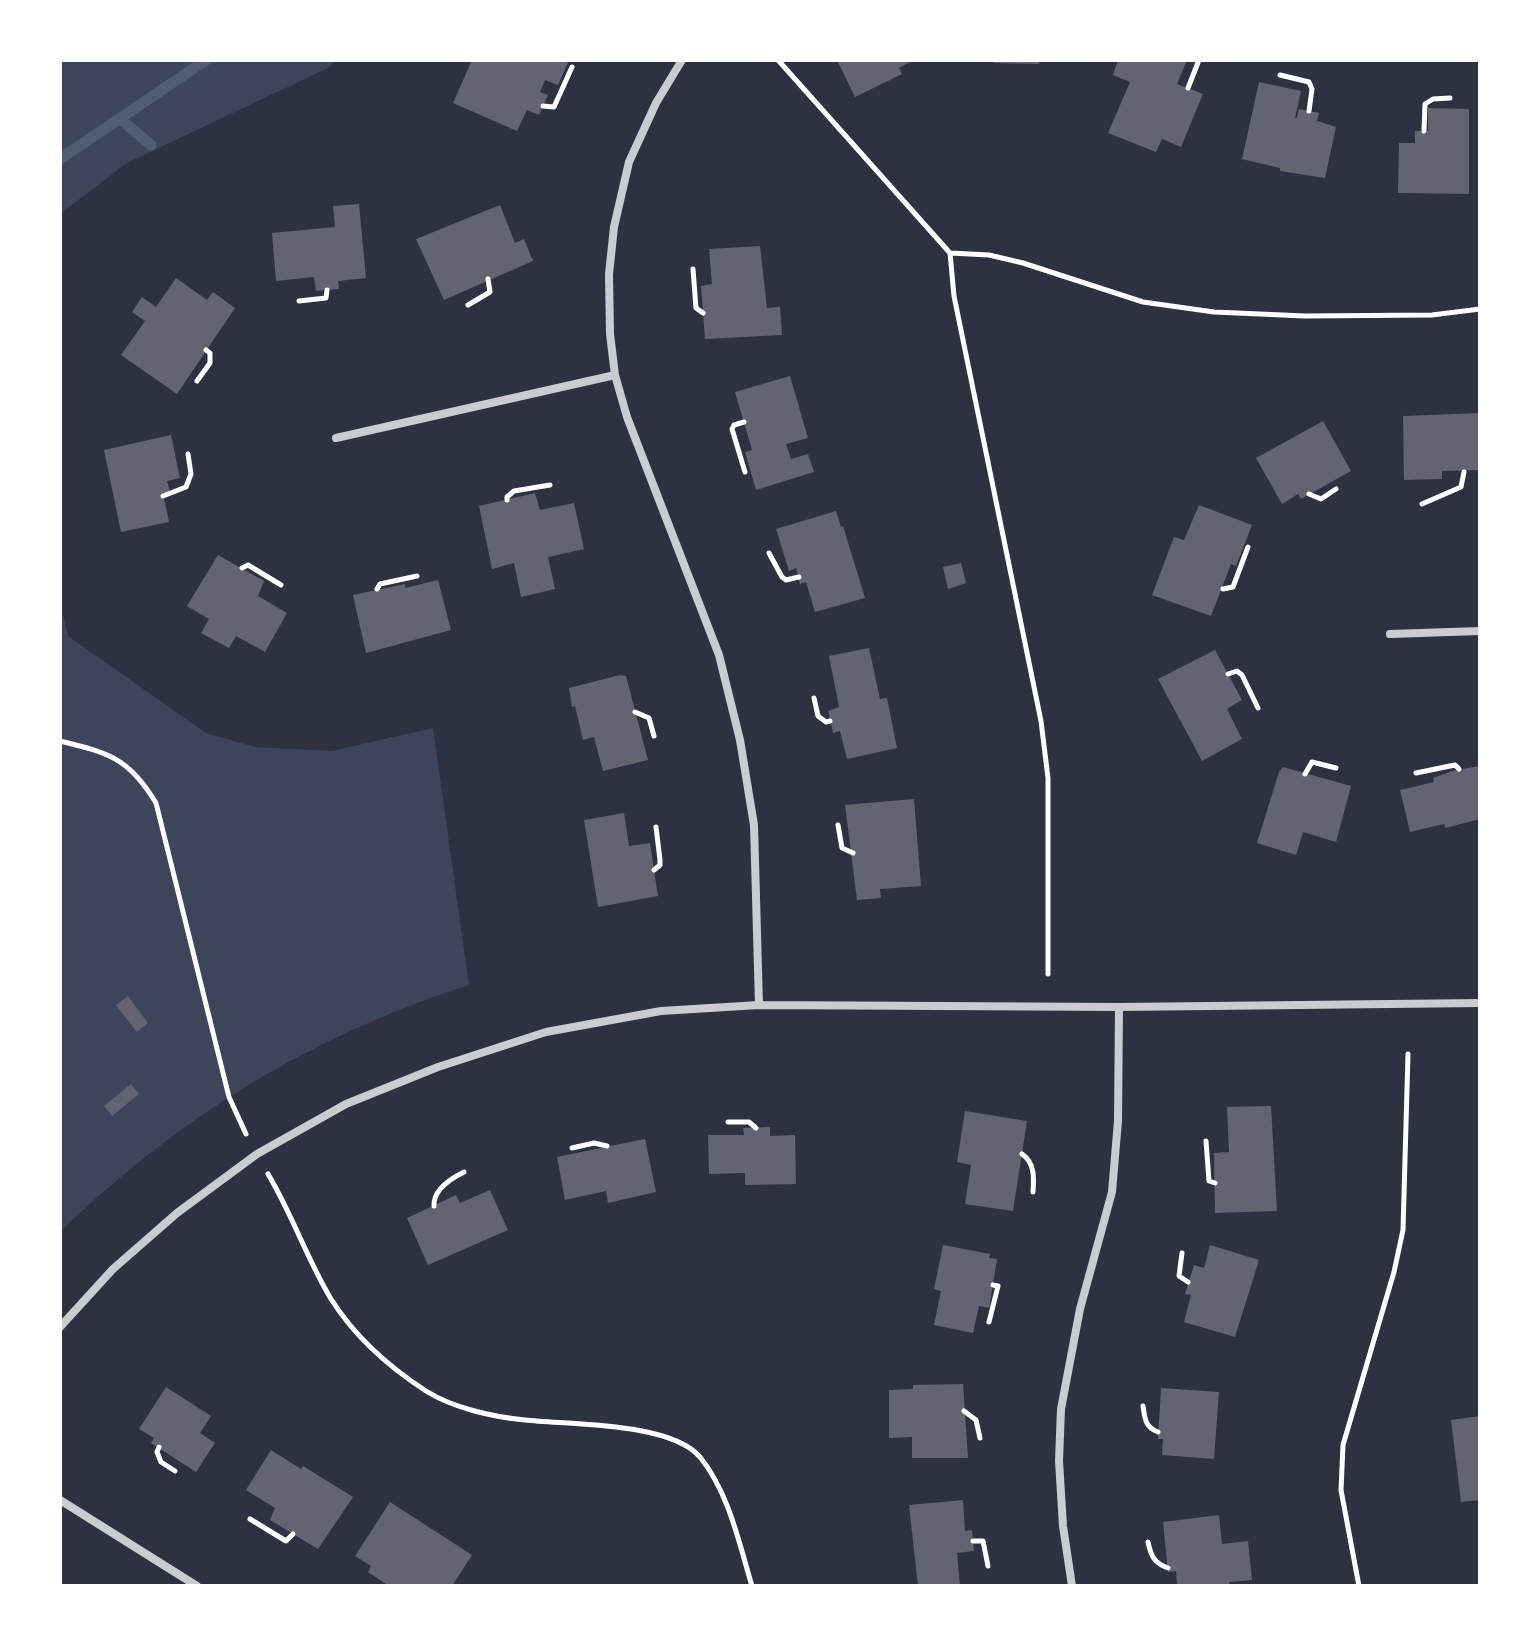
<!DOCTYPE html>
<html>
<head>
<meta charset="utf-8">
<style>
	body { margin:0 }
	#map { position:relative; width:1540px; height:1646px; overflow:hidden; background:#2d3142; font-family:"Roboto Condensed",sans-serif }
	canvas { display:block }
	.frame { position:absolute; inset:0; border:62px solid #fff; pointer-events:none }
</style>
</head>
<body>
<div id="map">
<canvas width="1540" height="1646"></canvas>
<div class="frame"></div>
</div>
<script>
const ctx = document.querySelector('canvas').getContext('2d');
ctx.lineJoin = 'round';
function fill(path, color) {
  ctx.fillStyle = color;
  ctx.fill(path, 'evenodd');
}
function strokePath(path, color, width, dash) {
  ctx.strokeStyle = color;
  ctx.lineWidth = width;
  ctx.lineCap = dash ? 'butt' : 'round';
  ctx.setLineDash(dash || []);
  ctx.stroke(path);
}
fill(new Path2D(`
	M 60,60 L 335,60 L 330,67 L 127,163 L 60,214 Z
	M 60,602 L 68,636 L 206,733 L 255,747 L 332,751 L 433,728 L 469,985 C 311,1036 180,1116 60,1232 Z`), '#3c4559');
strokePath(new Path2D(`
	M 120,119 L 151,145
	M 60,159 L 206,60`), '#4f5d75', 11);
fill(new Path2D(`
	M 472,60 L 569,60 L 558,85 L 545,80 L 540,92 L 548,95 L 539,115 L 527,110 L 517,131 L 453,103 Z
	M 837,60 L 914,60 L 899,68 L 902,74 L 855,97 Z
	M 994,60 L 1039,60 L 1039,64 L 994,63 Z
	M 1118,60 L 1187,60 L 1177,84 L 1203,94 L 1181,147 L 1162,139 L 1156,152 L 1108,133 L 1130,82 L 1113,75 Z
	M 1259,82 L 1301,91 L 1295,118 L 1297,118 L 1299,109 L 1319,113 L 1317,121 L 1336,127 L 1325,178 L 1280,171 L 1280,168 L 1242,159 Z
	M 1428,108 L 1469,109 L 1469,194 L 1398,193 L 1399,143 L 1415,143 L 1415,131 L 1428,131 Z
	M 359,204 L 366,278 L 338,281 L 339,289 L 316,291 L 314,277 L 276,281 L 272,233 L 335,227 L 333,206 Z
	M 500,205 L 515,243 L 524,239 L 533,261 L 444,300 L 416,239 Z
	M 760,246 L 767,308 L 780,307 L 782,335 L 705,339 L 701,286 L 712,284 L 709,249 Z
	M 176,278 L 207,300 L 213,292 L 235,308 L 177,394 L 121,355 L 145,321 L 132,312 L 142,297 L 156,307 Z
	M 790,376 L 808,438 L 786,444 L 791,459 L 808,454 L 814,472 L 756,490 L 745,452 L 752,450 L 735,392 Z
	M 1480,413 L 1480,470 L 1442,471 L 1442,479 L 1404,480 L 1403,416 Z
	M 1323,421 L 1351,471 L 1301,499 L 1298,494 L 1282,504 L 1256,458 Z
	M 171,435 L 180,478 L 167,481 L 170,492 L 163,494 L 169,522 L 121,532 L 104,450 Z
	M 535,493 L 540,510 L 574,503 L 584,549 L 548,557 L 555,589 L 521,597 L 514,563 L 492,569 L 479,506 Z
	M 1199,505 L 1252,525 L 1236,566 L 1231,564 L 1211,616 L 1152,595 L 1174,537 L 1184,540 Z
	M 836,511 L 841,527 L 843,526 L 865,598 L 815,612 L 806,582 L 800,584 L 796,568 L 789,571 L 776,529 Z
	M 218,555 L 264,581 L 258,596 L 287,613 L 265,652 L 236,636 L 229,648 L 201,633 L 209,619 L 187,606 Z
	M 961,563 L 966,583 L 948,589 L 943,567 Z
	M 438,580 L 451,630 L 366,653 L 353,595 L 405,584 L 405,588 Z
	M 869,648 L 880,699 L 887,698 L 897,748 L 847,759 L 840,731 L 833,733 L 828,711 L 839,707 L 829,656 Z
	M 1215,650 L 1242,700 L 1227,709 L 1242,739 L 1202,761 L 1158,679 Z
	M 620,675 L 626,676 L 648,760 L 603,771 L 594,737 L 583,740 L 575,706 L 572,707 L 569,688 Z
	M 1480,766 L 1480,819 L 1445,828 L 1444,824 L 1410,832 L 1400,790 L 1434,782 L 1433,778 L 1452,771 Z
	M 1283,767 L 1351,786 L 1336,842 L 1303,832 L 1296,855 L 1257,843 L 1279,772 Z
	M 914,799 L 921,886 L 880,889 L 881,898 L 857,900 L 845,805 Z
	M 624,813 L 629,846 L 650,843 L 658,896 L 598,907 L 584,820 Z
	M 128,996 L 148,1023 L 137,1032 L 116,1005 Z
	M 131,1084 L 139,1094 L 112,1116 L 104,1106 Z
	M 1271,1106 L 1277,1211 L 1215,1213 L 1214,1153 L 1229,1152 L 1227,1107 Z
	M 965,1111 L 1027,1121 L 1013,1211 L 965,1204 L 971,1165 L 957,1162 Z
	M 770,1127 L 770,1136 L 795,1135 L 796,1184 L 745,1185 L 745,1173 L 709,1174 L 708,1135 L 744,1135 L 743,1128 Z
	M 645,1139 L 656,1192 L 608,1203 L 606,1191 L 565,1200 L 557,1157 Z
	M 490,1190 L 508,1230 L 428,1265 L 407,1218 L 456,1195 L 460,1203 Z
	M 943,1245 L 990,1254 L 989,1258 L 997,1259 L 989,1308 L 979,1306 L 973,1333 L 934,1325 L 941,1291 L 934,1289 Z
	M 1210,1245 L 1259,1260 L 1235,1337 L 1184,1322 L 1191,1295 L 1185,1294 L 1194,1265 L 1204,1268 Z
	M 963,1384 L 968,1458 L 912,1458 L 912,1437 L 889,1438 L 889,1390 L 913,1389 L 913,1385 Z
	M 166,1387 L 211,1416 L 200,1433 L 215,1443 L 196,1472 L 151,1443 L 154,1438 L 139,1429 Z
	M 1161,1388 L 1219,1392 L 1214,1459 L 1162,1455 L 1163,1439 L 1158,1439 Z
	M 1480,1416 L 1480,1500 L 1461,1502 L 1451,1420 Z
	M 271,1450 L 301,1469 L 303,1466 L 353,1497 L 318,1549 L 270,1520 L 275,1508 L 246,1490 Z
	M 963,1500 L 965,1531 L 972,1530 L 974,1551 L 957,1553 L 960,1586 L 918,1586 L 909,1505 Z
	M 390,1502 L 472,1555 L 452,1586 L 389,1586 L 368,1572 L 371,1566 L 355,1556 Z
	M 1219,1515 L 1222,1544 L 1248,1541 L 1252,1580 L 1229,1582 L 1230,1586 L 1177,1586 L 1176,1571 L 1168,1572 L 1163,1522 Z`), '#626471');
strokePath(new Path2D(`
	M 778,60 L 950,253 L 954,296 L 1041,721 L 1048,778 L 1048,974
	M 1280,75 L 1309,82 L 1312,89 L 1309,111
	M 1188,88 L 1199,60
	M 543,106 L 554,107 L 572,67
	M 1424,131 L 1425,104 L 1433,99 L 1450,98
	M 950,253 L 989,255 L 1023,263 L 1143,302 L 1214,312 L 1305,316 L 1432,315 L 1480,309
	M 693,269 L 696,308 L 703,313
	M 299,301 L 326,298 L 327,290
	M 468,305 L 490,292 L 488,279
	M 197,381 L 210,363 L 210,353 L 206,350
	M 744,422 L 734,425 L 732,429 L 745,472
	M 1309,494 L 1321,499 L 1336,489
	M 163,496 L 186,487 L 191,474 L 188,454
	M 507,500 L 507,497 L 514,491 L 550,485
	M 1422,504 L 1461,487 L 1464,472
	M 769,553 L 782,577 L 786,580 L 799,577
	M 242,568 L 248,565 L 281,585
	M 377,589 L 380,584 L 417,576
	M 1223,589 L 1233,587 L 1248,547
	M 1228,674 L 1237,671 L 1242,675 L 1258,708
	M 814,698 L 818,716 L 826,722 L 830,721
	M 635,712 L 649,718 L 654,736
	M 60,741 C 109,753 129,758 156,803 L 229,1097 L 246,1134
	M 1416,773 L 1455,765 L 1459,769
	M 1305,774 L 1312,762 L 1336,768
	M 838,825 L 842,848 L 853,853
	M 654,870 L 660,865 L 660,860 L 656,827
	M 728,1122 L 749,1122 L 756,1128
	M 1206,1141 L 1209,1181 L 1215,1183
	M 572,1148 L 594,1143 L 607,1146
	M 1022,1154 C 1035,1163 1034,1178 1033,1192
	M 268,1174 C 292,1214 307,1259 331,1299 C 355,1337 389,1367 426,1391 C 453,1408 493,1417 525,1420 C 570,1425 670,1422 700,1457 C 729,1493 739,1543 752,1586
	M 434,1206 C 433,1190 450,1179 464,1172
	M 1182,1253 L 1179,1276 L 1188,1282
	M 989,1322 L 998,1286 L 993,1285
	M 1143,1406 C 1145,1419 1145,1427 1158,1432
	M 964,1411 L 976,1420 L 980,1438
	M 159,1447 L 157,1452 L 161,1462 L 175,1471
	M 250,1519 L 286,1541 L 293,1534
	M 973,1541 L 983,1541 L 988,1566
	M 1148,1542 C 1151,1556 1154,1563 1168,1568
	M 1359,1586 L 1341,1490 L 1343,1445 L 1394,1272 L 1403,1230 L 1408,1054`), '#fff', 5);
strokePath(new Path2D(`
	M 682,60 L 656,103 L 629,162 L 614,227 L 609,274 L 610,334 L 615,375 L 627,417 L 719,655 L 740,740 L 754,825 L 759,1005
	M 336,438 L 615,375
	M 1390,634 L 1480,631
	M 60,1327 L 113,1269 L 177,1213 L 257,1154 L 346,1104 L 438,1067 L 546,1032 L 661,1011 L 759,1005 L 1119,1007 L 1480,1003
	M 60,1500 L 197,1586
	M 1072,1586 L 1063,1526 L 1059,1461 L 1061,1409 L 1080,1309 L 1112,1192 L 1118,1121 L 1119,1007`), '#caccd0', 8);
</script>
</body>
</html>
